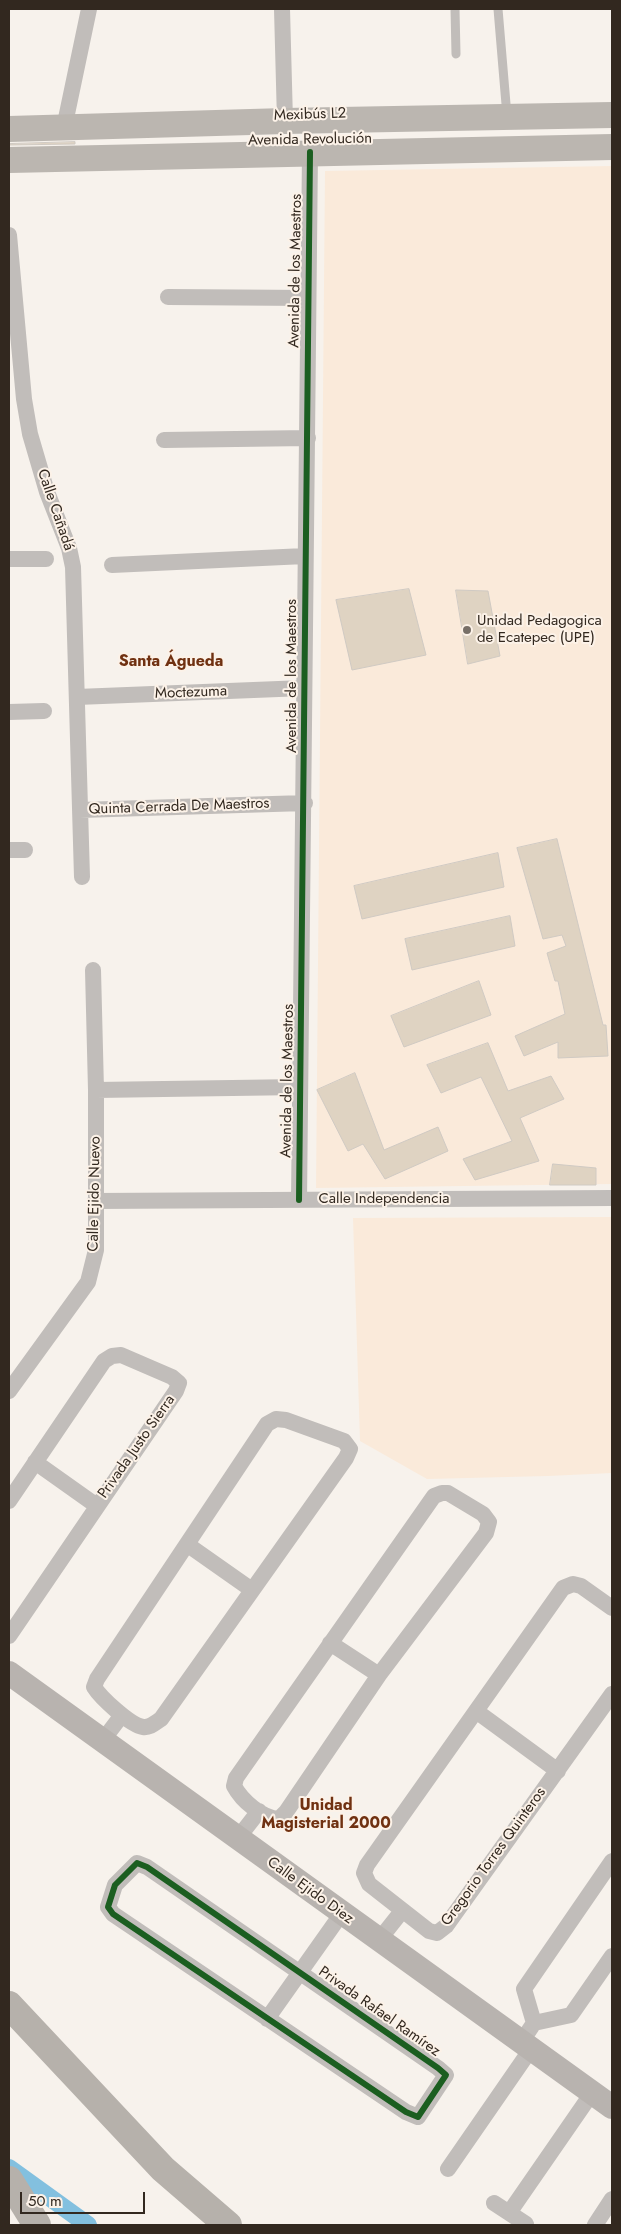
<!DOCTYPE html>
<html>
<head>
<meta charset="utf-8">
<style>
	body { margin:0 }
	#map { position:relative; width:621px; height:2234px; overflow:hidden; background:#f7f2ec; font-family:Jost,sans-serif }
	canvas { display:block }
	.frame { position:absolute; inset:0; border:10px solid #32281f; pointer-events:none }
	.scale { position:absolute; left:20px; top:2192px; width:125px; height:22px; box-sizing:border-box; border:2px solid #32281f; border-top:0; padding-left:6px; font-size:15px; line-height:18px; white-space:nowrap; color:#32281f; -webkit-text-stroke:4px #fcf2e8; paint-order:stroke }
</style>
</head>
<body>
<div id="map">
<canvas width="621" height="2234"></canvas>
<div class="frame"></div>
<div class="scale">50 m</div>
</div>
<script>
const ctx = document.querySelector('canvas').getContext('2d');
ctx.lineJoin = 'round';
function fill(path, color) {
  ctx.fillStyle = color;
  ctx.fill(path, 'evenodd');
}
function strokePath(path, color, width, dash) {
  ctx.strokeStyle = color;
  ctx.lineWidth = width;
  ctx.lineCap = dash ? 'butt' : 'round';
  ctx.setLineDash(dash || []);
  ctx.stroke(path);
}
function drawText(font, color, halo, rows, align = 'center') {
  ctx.font = font + ' Jost,sans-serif';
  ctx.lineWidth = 4;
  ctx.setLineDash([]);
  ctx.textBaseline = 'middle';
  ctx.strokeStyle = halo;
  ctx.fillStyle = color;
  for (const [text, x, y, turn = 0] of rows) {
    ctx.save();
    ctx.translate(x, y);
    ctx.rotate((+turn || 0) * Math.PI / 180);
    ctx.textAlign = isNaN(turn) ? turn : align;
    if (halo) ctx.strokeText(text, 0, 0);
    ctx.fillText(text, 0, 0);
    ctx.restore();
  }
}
fill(new Path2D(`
	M 612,166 L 612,1184 L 316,1188 L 325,171 Z
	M 612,1217 L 612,1473 L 548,1476 L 427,1479 L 360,1441 L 353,1218 Z`), '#faeada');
strokePath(new Path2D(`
	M 9,2168 L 88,2225`), '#83c0df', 18);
const building = new Path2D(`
	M 75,142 L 75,144 L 9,145 L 9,144 Z
	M 409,589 L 426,655 L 352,670 L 336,600 Z
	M 456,590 L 488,591 L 500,656 L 468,664 Z
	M 557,839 L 603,1025 L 606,1025 L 608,1056 L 558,1058 L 558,1042 L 524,1056 L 515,1036 L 565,1014 L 558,981 L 555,981 L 547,953 L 566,946 L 562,935 L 543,939 L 517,848 Z
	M 498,853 L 504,887 L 362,919 L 354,886 Z
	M 510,916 L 515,946 L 412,970 L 405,939 Z
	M 479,981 L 491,1015 L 404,1047 L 391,1016 Z
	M 488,1043 L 508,1091 L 551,1076 L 564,1099 L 520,1118 L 539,1161 L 475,1180 L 463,1159 L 512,1141 L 481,1077 L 441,1093 L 427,1065 Z
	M 355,1073 L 384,1150 L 438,1127 L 448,1151 L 385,1179 L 363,1144 L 348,1151 L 317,1090 Z
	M 553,1164 L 596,1168 L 596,1185 L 550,1185 Z`);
fill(building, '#dfd3c2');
strokePath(building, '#d0cac3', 1);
strokePath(new Path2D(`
	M 455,9 L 456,54
	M 498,9 L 507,116`), '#c1bdba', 9);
strokePath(new Path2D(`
	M 282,9 L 285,121
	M 64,128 L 89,9
	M 9,235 L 24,399 L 30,434 L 47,492 L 69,548 L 73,567 L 82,877
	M 168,297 L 308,298
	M 164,440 L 308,438
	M 9,559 L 46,559
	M 112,565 L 305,556
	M 77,697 L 304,688
	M 9,712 L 44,711
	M 80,810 L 305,803
	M 9,850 L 25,850
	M 96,1090 L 300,1087
	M 299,1200 L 310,152
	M 95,1201 L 612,1198
	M 9,1391 L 88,1282 L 96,1250 L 96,1090 L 93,970
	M 276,1419 L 286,1420 L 344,1441 L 350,1449 L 346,1458 L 161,1719 C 155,1723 150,1728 143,1727 C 130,1725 101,1698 94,1687 L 97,1679 L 267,1424 Z
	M 35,1462 L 97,1506
	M 442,1493 L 448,1493 L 483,1514 L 489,1522 L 486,1533 L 379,1675 L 286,1812 L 279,1819 C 262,1818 242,1801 234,1786 L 236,1778 L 434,1496 Z
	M 9,1501 L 104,1361 L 112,1356 L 121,1355 L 172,1377 L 179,1383 L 176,1391 L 9,1636
	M 188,1545 L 252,1590
	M 612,1608 L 581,1586 L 573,1584 L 563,1588 L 367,1865 L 364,1873 L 369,1884 L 429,1931 L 437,1933 L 446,1926 L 612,1694
	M 330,1643 L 379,1675
	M 476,1711 L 558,1771
	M 103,1740 L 122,1715
	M 238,1838 L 259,1811
	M 137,1863 L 147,1867 L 438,2068 L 446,2075 L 418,2117 L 406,2112 L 113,1914 L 108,1907 L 115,1885 Z
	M 379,1940 L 402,1911
	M 267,2019 L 342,1913
	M 534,2023 L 524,1989 L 612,1861
	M 528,2032 L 534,2023 L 571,2015 L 612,1956
	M 448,2169 L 531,2049
	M 494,2203 L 526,2224
	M 509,2213 L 592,2093
	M 595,2225 L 612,2199`), '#c1bdba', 16);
strokePath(new Path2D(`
	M 9,1673 L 612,2107`), '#b8b3af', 24);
strokePath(new Path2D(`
	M 9,129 L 285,121 L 612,115
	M 9,160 L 612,147`), '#bbb6b0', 26);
strokePath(new Path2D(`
	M 9,2005 L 163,2169 L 228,2225
	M 9,2180 L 37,2225`), '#b6b1ab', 28);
strokePath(new Path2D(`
	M 299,1200 L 310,152
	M 137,1863 L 147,1867 L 438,2068 L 446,2075 L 418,2117 L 406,2112 L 113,1914 L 108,1907 L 115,1885 Z`), '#1b5e20', 6);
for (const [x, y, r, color] of [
	[467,630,5,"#776f67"]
]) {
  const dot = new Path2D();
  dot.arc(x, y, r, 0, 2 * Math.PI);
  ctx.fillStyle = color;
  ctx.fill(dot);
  strokePath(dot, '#fcf2e8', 2);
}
drawText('15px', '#32281f', '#fcf2e8', [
	["Mexibús L2",310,115,-2],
	["Avenida Revolución",310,140,-1],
	["Avenida de los Maestros",296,271,-89],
	["Calle Cañadá",55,510,71],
	["Avenida de los Maestros",292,676,-90],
	["Moctezuma",191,693,-2],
	["Quinta Cerrada De Maestros",179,807,-2],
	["Avenida de los Maestros",288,1081,-89],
	["Calle Ejido Nuevo",95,1194,-89],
	["Calle Independencia",384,1199],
	["Privada Justo Sierra",137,1447,-55],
	["Gregorio Torres Quinteros",494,1857,-54],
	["Calle Ejido Diez",310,1891,36],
	["Privada Rafael Ramírez",379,2012,35]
]);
drawText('15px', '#32281f', '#fcf2e8', [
	["Unidad Pedagogica",477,621],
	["de Ecatepec (UPE)",477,638]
], 'left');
drawText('bold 16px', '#703111', '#fcf2e8', [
	["Santa Águeda",171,662],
	["Unidad",326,1806],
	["Magisterial 2000",326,1824]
]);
</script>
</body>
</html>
